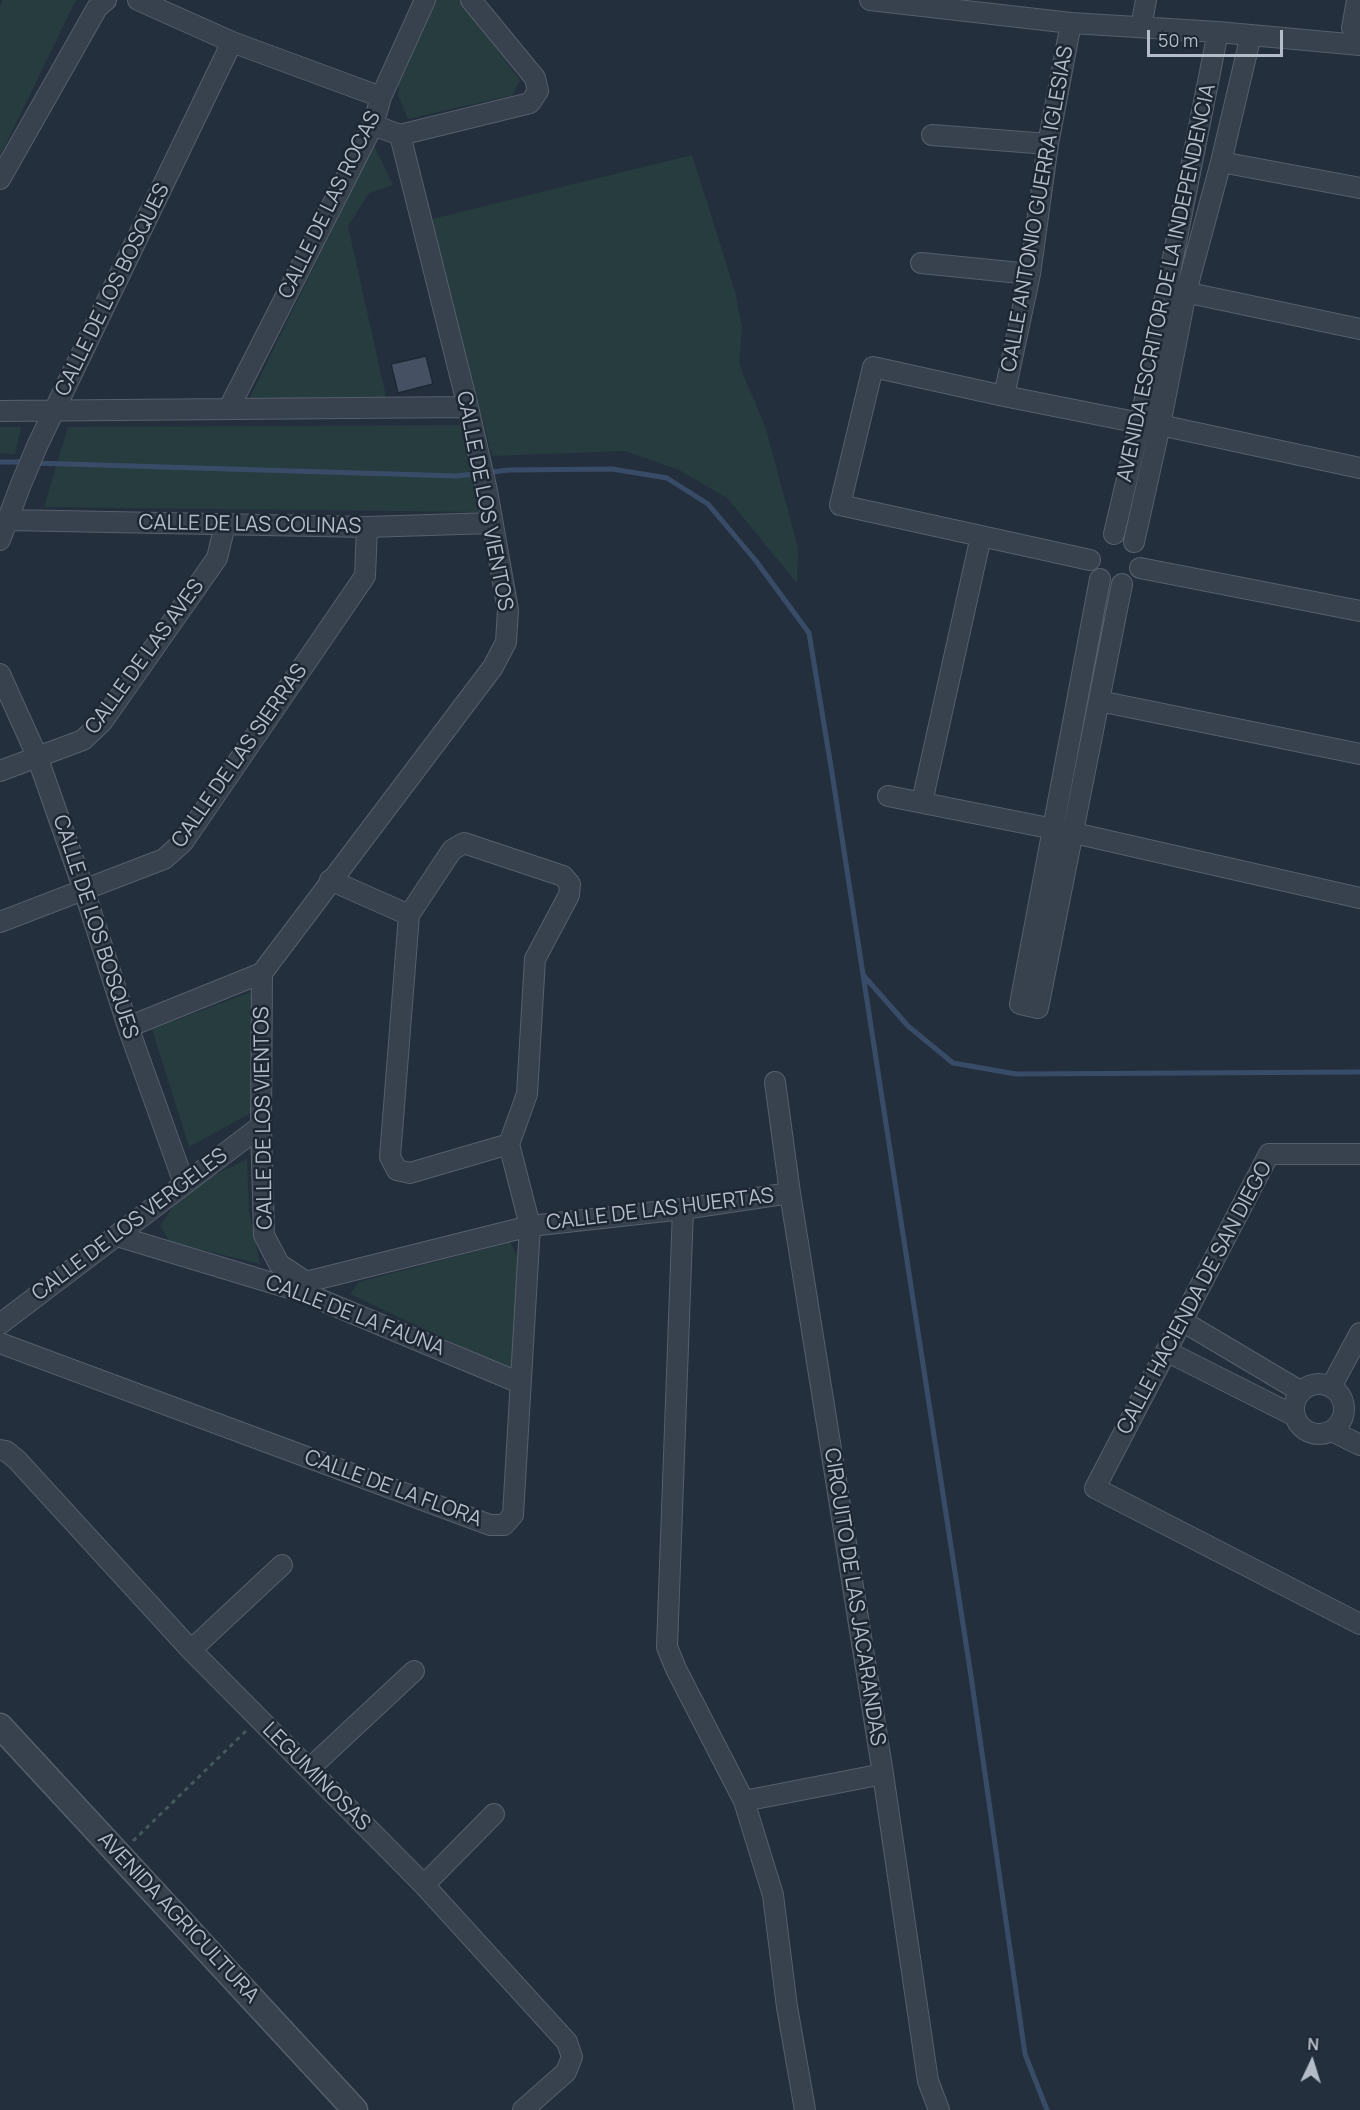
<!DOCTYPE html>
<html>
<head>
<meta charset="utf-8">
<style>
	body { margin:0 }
	#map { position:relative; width:1360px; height:2110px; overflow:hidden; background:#242f3e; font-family:Manrope,sans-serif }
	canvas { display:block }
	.north { position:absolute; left:1282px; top:2032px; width:60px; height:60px; -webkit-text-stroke:4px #1d2633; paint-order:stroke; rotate:4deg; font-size:16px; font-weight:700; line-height:24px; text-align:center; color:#b4bcc9 }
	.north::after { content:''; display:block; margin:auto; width:21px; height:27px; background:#b4bcc9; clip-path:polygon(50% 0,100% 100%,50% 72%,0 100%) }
	.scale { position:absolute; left:1147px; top:30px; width:136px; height:27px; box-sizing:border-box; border:3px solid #b4bcc9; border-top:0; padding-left:8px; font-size:18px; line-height:21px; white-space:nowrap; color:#b4bcc9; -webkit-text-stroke:4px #1d2633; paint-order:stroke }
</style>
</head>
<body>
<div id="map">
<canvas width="1360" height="2110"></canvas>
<div class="north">N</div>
<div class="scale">50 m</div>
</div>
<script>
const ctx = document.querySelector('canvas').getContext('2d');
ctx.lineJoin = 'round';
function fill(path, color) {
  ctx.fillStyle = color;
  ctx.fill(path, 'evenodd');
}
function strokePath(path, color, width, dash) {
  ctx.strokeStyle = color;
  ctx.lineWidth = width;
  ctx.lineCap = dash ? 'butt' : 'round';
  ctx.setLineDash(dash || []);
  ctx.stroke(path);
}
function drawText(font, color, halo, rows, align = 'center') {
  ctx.font = font + ' Manrope,sans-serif';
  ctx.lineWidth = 5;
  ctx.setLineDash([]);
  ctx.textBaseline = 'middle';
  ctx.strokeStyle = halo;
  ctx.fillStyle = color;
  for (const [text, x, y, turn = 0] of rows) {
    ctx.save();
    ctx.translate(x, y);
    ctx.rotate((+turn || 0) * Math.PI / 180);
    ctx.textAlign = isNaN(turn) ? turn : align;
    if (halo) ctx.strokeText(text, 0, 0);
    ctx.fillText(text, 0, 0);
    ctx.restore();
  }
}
fill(new Path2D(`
	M 3,0 L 76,0 L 0,156 L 0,6 Z
	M 434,0 L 460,0 L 520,80 L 513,95 L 408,119 L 398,95 L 399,81 Z
	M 374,145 L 393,185 L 369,193 L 348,226 L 387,401 L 248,401 Z
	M 692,155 L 735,291 L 742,328 L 739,364 L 766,429 L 798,548 L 797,583 L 727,498 L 679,470 L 625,451 L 492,456 L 432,219 Z
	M 461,425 L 480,512 L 44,507 L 68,427 Z
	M 0,427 L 21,427 L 15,454 L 0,453 Z
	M 251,992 L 251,1113 L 189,1147 L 152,1029 Z
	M 247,1159 L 249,1211 L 260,1264 L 170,1242 L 160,1226 L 184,1190 Z
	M 510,1242 L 521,1263 L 511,1370 L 350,1294 L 359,1282 Z`), '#263c3f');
strokePath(new Path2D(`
	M 0,462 L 24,462
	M 34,463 L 457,476 L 509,470 L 612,469 L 667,478 L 708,504 L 756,561 L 809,633 L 832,773 L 971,1676 L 1025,2054 L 1047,2110
	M 864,976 L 908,1026 L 953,1063 L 1016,1074 L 1360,1072`), '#394c67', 5);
const building = new Path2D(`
	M 426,356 L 433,384 L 398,393 L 391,364 Z`);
fill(building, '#455162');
strokePath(building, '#1f2835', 1.5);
const minor = new Path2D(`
	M 138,0 L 232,42 L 381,97
	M 870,0 L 1071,23 L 1218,32 L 1360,45
	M 1141,27 L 1146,0
	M 1352,28 L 1357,0
	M 373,125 L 400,135 L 530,103 L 538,91 L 535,78 L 471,0
	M 932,135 L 1048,144
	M 1221,162 L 1360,188
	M 0,179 L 97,8 L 106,0
	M 921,263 L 1030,274
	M 1175,290 L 1360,329
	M 1004,396 L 1030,274 L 1048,144 L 1071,23
	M 229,408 L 373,125 L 381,97 L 425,0
	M 0,411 L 468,407
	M 1160,425 L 1360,468
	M 7,520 L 367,527 L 492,523
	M 1114,534 L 1140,423 L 1218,32
	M 0,540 L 21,484 L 38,444 L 232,42
	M 1134,542 L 1160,425 L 1186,292 L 1221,162 L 1251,35
	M 1090,560 L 840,505 L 873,367 L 1004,396 L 1140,423
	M 1140,568 L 1360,611
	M 1100,579 L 1020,1004 L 1038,1008 L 1122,584
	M 0,674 L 37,756 L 84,890 L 128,1027 L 184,1183
	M 1099,701 L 1360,754
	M 0,771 L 83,740 L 102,722 L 217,558 L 225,525
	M 888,796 L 1074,833 L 1360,898
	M 922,802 L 981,536
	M 330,880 L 409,915
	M 0,922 L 164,859 L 183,842 L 365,576 L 367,527
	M 262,973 L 261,1126 L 264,1235 L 279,1264 L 306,1282
	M 128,1027 L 262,973 L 493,667 L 506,642 L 508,610 L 487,491 L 468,407 L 400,135
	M 775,1082 L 790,1193 L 883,1774 L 928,2081 L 939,2110
	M 1360,1154 L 1269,1154 L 1095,1488 L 1360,1624
	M 683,1209 L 667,1647 L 676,1669 L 744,1801 L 773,1895 L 787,2007 L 805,2110
	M 117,1236 L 302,1292 L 520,1383
	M 306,1282 L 530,1226 L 683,1209 L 790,1193
	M 1182,1321 L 1300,1391
	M 0,1324 L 261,1126
	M 0,1343 L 490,1525 L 504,1525 L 513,1515 L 530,1226 L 509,1144 L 527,1094 L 535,959 L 569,895 L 570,884 L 563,876 L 464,843 L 452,850 L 409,915 L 390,1157 L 397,1170 L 410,1173 L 509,1144
	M 1166,1351 L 1293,1415
	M1294 1409a25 25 0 1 1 50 0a25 25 0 1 1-50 0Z
	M 1331,1387 L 1360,1333
	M 1332,1431 L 1360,1445
	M 0,1450 L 6,1451 L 17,1460 L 191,1650 L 424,1885 L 567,2042 L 572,2057 L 566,2072 L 523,2110
	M 191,1650 L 282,1565
	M 309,1769 L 414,1671
	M 744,1801 L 883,1774
	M 424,1885 L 494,1814`);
const tertiary = new Path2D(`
	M 0,1726 L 355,2110`);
strokePath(minor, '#565f6c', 22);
strokePath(tertiary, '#565f6c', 27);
strokePath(new Path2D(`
	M 133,1841 L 247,1730`), '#44595c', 3, [4.5, 4.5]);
strokePath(minor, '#38414e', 20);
strokePath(tertiary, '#38414e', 24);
drawText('21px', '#b4bcc9', '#1d2633', [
	["CALLE DE LAS ROCAS",330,205,-64],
	["CALLE ANTONIO GUERRA IGLESIAS",1038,209,-80],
	["AVENIDA ESCRITOR DE LA INDEPENDENCIA",1167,283,-78],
	["CALLE DE LOS BOSQUES",113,290,-64],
	["CALLE DE LOS VIENTOS",484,501,79],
	["CALLE DE LAS COLINAS",250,525,1],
	["CALLE DE LAS AVES",145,657,-54],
	["CALLE DE LAS SIERRAS",240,756,-55],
	["CALLE DE LOS BOSQUES",95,927,72],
	["CALLE DE LOS VIENTOS",264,1118,-91],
	["CALLE DE LAS HUERTAS",660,1210,-7],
	["CALLE DE LOS VERGELES",130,1225,-37],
	["CALLE HACIENDA DE SAN DIEGO",1195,1298,-62],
	["CALLE DE LA FAUNA",355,1316,21],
	["CALLE DE LA FLORA",393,1489,20],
	["CIRCUITO DE LAS JACARANDAS",854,1597,81],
	["LEGUMINOSAS",316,1777,45],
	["AVENIDA AGRICULTURA",178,1918,47]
]);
</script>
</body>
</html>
